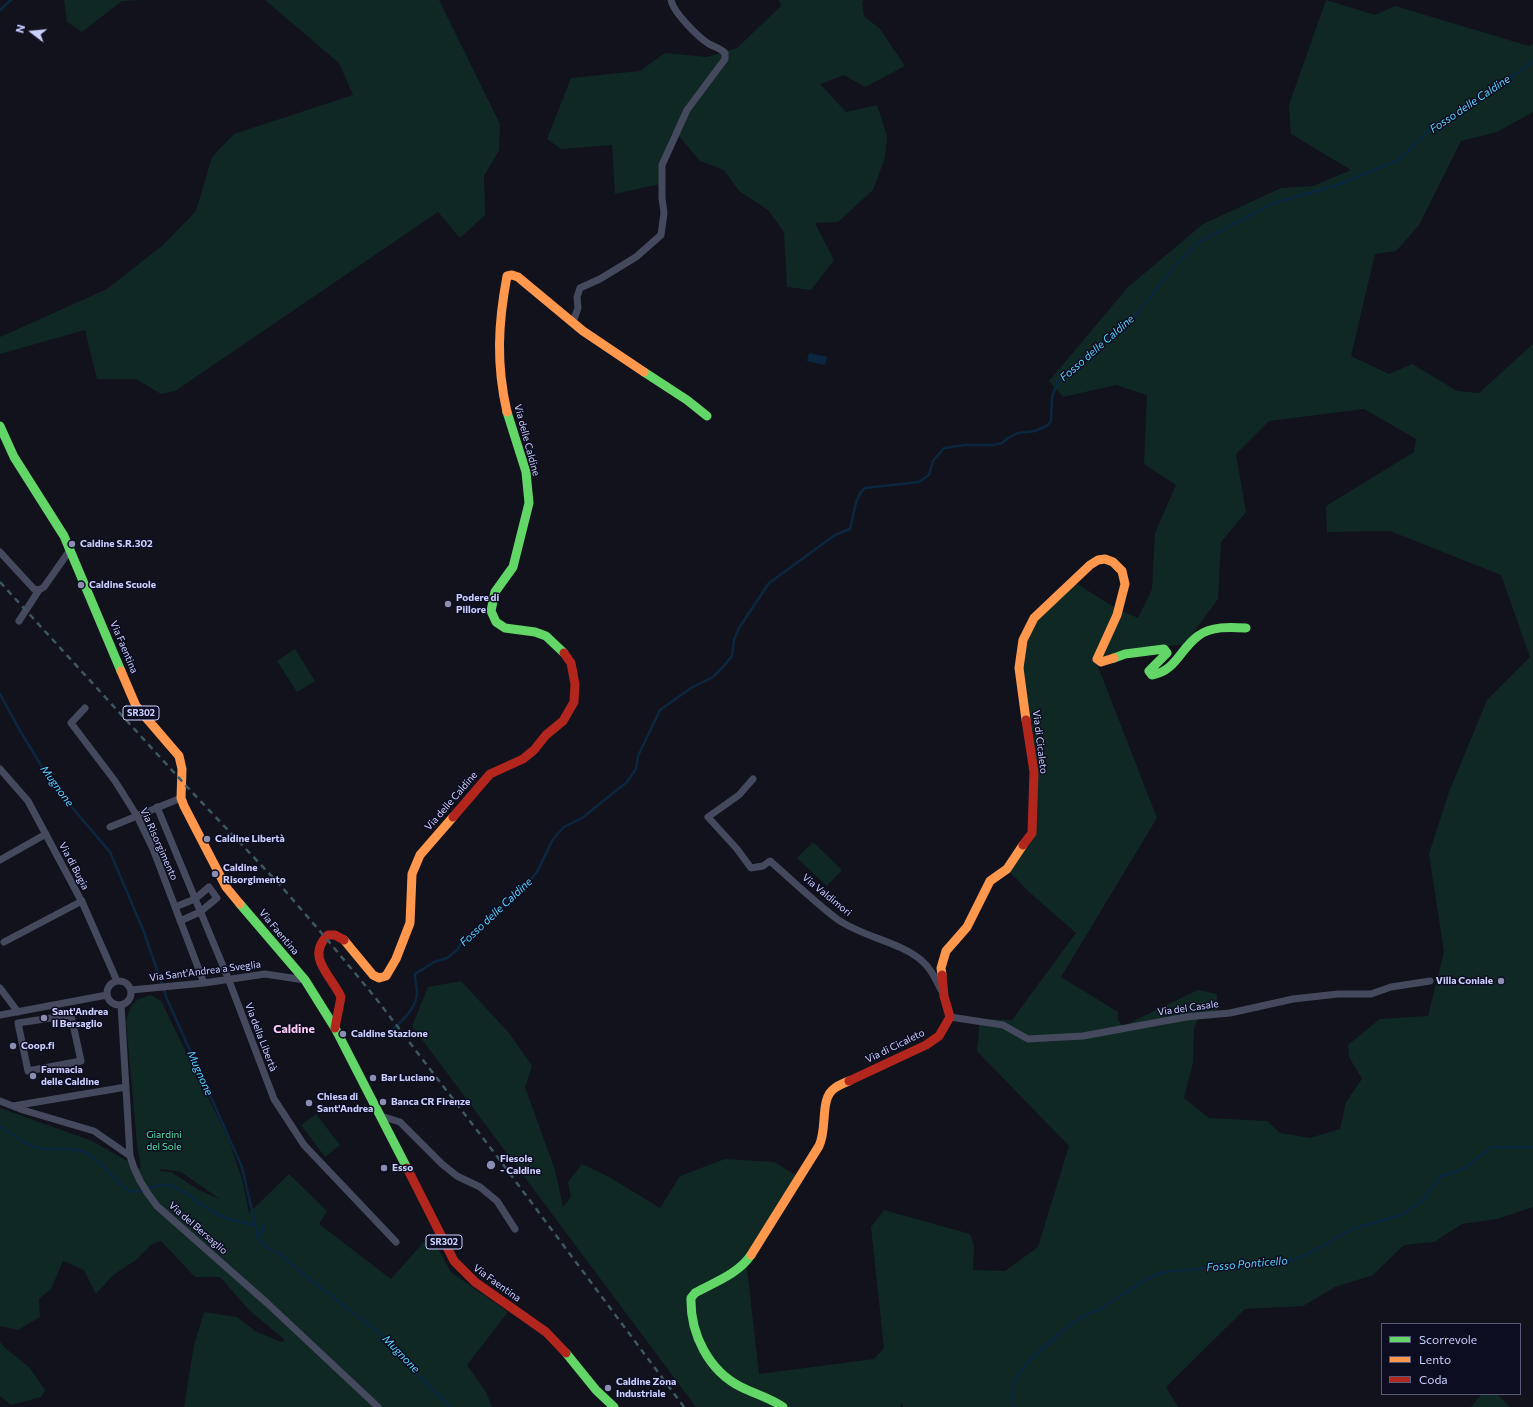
<!DOCTYPE html>
<html>
<head>
<meta charset="utf-8">
<style>
	body { margin:0 }
	#map { position:relative; width:1533px; height:1407px; overflow:hidden; background:#12121d; font-family:Commissioner,sans-serif }
	canvas { display:block }
	.legend { position:absolute; left:1381px; top:1323px; width:140px; height:72px; box-sizing:border-box; background:#0d0d21; border:1px solid #595b7a; margin:0; padding:5px 7px; list-style:none; font-size:12px; color:#ccd0ff }
	.legend li { display:flex; align-items:center; gap:8px; height:20px }
	.legend b { width:20px; border:1px solid #595b7a }
	.north { position:absolute; left:12px; top:12px; width:40px; height:40px; -webkit-text-stroke:3px #0d0d21; paint-order:stroke; rotate:286deg; font-size:11px; font-weight:700; line-height:16px; text-align:center; color:#ccd0ff }
	.north::after { content:''; display:block; margin:auto; width:14px; height:18px; background:#ccd0ff; clip-path:polygon(50% 0,100% 100%,50% 72%,0 100%) }
</style>
</head>
<body>
<div id="map">
<canvas width="1533" height="1407"></canvas>
<ul class="legend">
<li><b style="height:5px;background:#63d668"></b>Scorrevole</li>
<li><b style="height:5px;background:#ff974d"></b>Lento</li>
<li><b style="height:5px;background:#b3261e"></b>Coda</li>
</ul>
<div class="north">N</div>
</div>
<script>
const ctx = document.querySelector('canvas').getContext('2d');
ctx.lineJoin = 'round';
function fill(path, color) {
  ctx.fillStyle = color;
  ctx.fill(path, 'evenodd');
}
function strokePath(path, color, width, dash) {
  ctx.strokeStyle = color;
  ctx.lineWidth = width;
  ctx.lineCap = dash ? 'butt' : 'round';
  ctx.setLineDash(dash || []);
  ctx.stroke(path);
}
function drawText(font, color, halo, rows, align = 'center') {
  ctx.font = font + ' Commissioner,sans-serif';
  ctx.lineWidth = 3;
  ctx.setLineDash([]);
  ctx.textBaseline = 'middle';
  ctx.strokeStyle = halo;
  ctx.fillStyle = color;
  for (const [text, x, y, turn = 0] of rows) {
    ctx.save();
    ctx.translate(x, y);
    ctx.rotate((+turn || 0) * Math.PI / 180);
    ctx.textAlign = isNaN(turn) ? turn : align;
    if (halo) ctx.strokeText(text, 0, 0);
    ctx.fillText(text, 0, 0);
    ctx.restore();
  }
}
fill(new Path2D(`
	M 64,0 L 142,0 L 122,1 L 82,32 L 67,22 Z
	M 265,0 L 439,0 L 500,124 L 499,150 L 484,176 L 485,215 L 460,238 L 438,212 L 175,391 L 161,394 L 136,379 L 97,379 L 85,330 L 0,354 L 0,337 L 107,289 L 163,245 L 196,211 L 212,157 L 234,134 L 353,95 L 339,63 Z
	M 779,0 L 867,0 L 862,1 L 864,16 L 880,29 L 905,66 L 865,87 L 844,75 L 820,84 L 846,112 L 877,105 L 887,136 L 885,158 L 873,190 L 838,222 L 815,223 L 834,260 L 811,290 L 787,287 L 784,232 L 768,210 L 739,191 L 724,170 L 700,161 L 679,136 L 672,133 L 662,161 L 660,184 L 615,194 L 612,145 L 561,149 L 547,139 L 571,78 L 640,71 L 665,53 L 707,57 L 737,48 L 781,6 Z
	M 1326,0 L 1375,15 L 1395,6 L 1529,46 L 1533,43 L 1533,112 L 1497,132 L 1461,141 L 1419,225 L 1396,251 L 1375,254 L 1351,356 L 1389,374 L 1412,364 L 1457,391 L 1479,393 L 1533,344 L 1533,1207 L 1497,1219 L 1462,1224 L 1434,1242 L 1404,1245 L 1373,1275 L 1335,1287 L 1303,1306 L 1245,1309 L 1166,1387 L 1178,1407 L 903,1407 L 902,1403 L 900,1407 L 696,1407 L 412,1026 L 428,987 L 461,981 L 509,1033 L 532,1066 L 525,1087 L 555,1170 L 563,1207 L 571,1197 L 568,1182 L 582,1164 L 611,1178 L 660,1208 L 680,1176 L 725,1159 L 774,1162 L 799,1177 L 746,1260 L 759,1374 L 874,1359 L 884,1348 L 871,1227 L 884,1210 L 970,1234 L 974,1246 L 973,1270 L 1005,1271 L 1038,1247 L 1069,1146 L 977,1051 L 980,1019 L 1012,1020 L 1076,933 L 1029,892 L 1007,869 L 1032,833 L 1034,772 L 1019,668 L 1034,618 L 1074,582 L 1117,609 L 1138,618 L 1152,589 L 1155,533 L 1176,485 L 1144,464 L 1147,395 L 1116,385 L 1063,397 L 1049,381 L 1128,287 L 1203,224 L 1281,188 L 1313,186 L 1351,170 L 1291,134 L 1289,105 ZM 1364,409 L 1416,439 L 1414,452 L 1326,506 L 1327,532 L 1390,531 L 1501,575 L 1530,657 L 1487,700 L 1449,792 L 1429,854 L 1444,952 L 1428,1016 L 1380,1019 L 1348,1045 L 1349,1057 L 1362,1079 L 1346,1102 L 1340,1129 L 1310,1138 L 1280,1133 L 1267,1121 L 1209,1118 L 1184,1098 L 1193,1063 L 1194,1028 L 1198,1019 L 1217,1011 L 1217,994 L 1198,990 L 1123,1026 L 1118,1020 L 1118,1012 L 1061,977 L 1157,818 L 1097,664 L 1114,653 L 1185,644 L 1218,599 L 1221,542 L 1246,512 L 1236,454 L 1269,421 Z
	M 295,649 L 315,681 L 297,692 L 277,661 Z
	M 813,842 L 842,870 L 827,886 L 797,858 Z
	M 151,995 L 161,1001 L 228,1138 L 242,1179 L 249,1213 L 289,1174 L 327,1211 L 319,1224 L 391,1279 L 430,1235 L 451,1272 L 508,1312 L 467,1365 L 486,1392 L 492,1407 L 184,1407 L 194,1345 L 204,1312 L 237,1317 L 255,1331 L 281,1342 L 285,1340 L 249,1310 L 220,1277 L 195,1277 L 161,1241 L 152,1244 L 136,1260 L 113,1275 L 96,1294 L 84,1270 L 63,1261 L 51,1289 L 39,1299 L 40,1317 L 18,1330 L 0,1326 L 0,1108 L 92,1141 L 141,1169 L 137,1144 L 126,1021 C 131,1004 134,999 151,995 ZM 161,1169 L 181,1172 L 220,1199 L 199,1190 L 171,1172 L 159,1171 Z
	M 316,1114 L 340,1145 L 325,1157 L 301,1125 Z
	M 0,1342 L 5,1348 L 29,1367 L 45,1390 L 41,1397 L 11,1405 L 0,1396 Z
	M 1482,1394 L 1497,1394 L 1510,1407 L 1471,1407 Z`), '#0f2824');
fill(new Path2D(`
	M 809,353 L 827,357 L 825,365 L 807,361 Z`), '#0b273f');
strokePath(new Path2D(`
	M 0,10 L 11,0
	M 0,694 L 19,729 L 53,785 L 110,852 L 144,932 L 167,999 L 242,1167 L 258,1237 L 266,1247 L 280,1254 L 312,1281 L 390,1341 L 420,1377 L 450,1407
	M 389,1033 C 400,1023 418,1008 417,991 C 416,985 415,980 415,974 L 434,962 L 447,958 L 456,951 L 463,941 L 499,910 L 509,896 L 525,886 L 537,872 L 553,839 L 564,827 L 582,818 L 627,782 L 636,769 L 638,756 L 660,710 L 691,688 L 713,677 L 722,668 L 732,656 L 734,640 L 739,628 L 769,583 L 835,535 L 850,529 C 854,516 854,497 865,488 L 919,482 L 929,475 L 933,461 L 944,448 L 965,445 L 993,445 L 1002,443 L 1008,438 L 1018,433 L 1035,431 L 1047,426 L 1051,421 L 1052,397 L 1057,383 L 1077,363 L 1136,315 L 1173,268 L 1197,243 L 1274,203 L 1337,185 L 1399,160 L 1434,125 L 1460,112 L 1503,84 L 1533,61
	M 0,1126 C 15,1135 27,1148 46,1149 C 58,1150 70,1147 82,1151 C 102,1159 111,1179 128,1190 C 137,1196 156,1182 169,1185 C 189,1191 201,1207 219,1215 C 230,1220 242,1222 254,1225
	M 258,1237 L 265,1225
	M 1014,1407 C 1005,1382 1026,1363 1043,1348 C 1054,1339 1063,1329 1076,1321 C 1084,1315 1094,1312 1103,1307 C 1124,1294 1145,1276 1170,1271 L 1284,1263 L 1304,1256 L 1352,1229 L 1401,1215 L 1421,1202 L 1440,1177 L 1465,1168 L 1492,1147 L 1533,1147`), '#0b273f', 2.5);
strokePath(new Path2D(`
	M 573,322 L 578,308 L 577,297 L 580,288 L 600,279 L 636,257 L 661,235 L 664,213 L 662,198 L 662,165 L 687,110 L 725,59 L 725,53 C 720,48 715,47 709,44 C 698,37 673,12 671,0
	M 0,552 L 34,589 L 39,590 L 44,587 L 70,550
	M 19,621 L 39,590
	M 85,708 L 71,723 L 115,781 L 137,816 L 153,849 L 204,983
	M 0,769 L 28,801 L 83,904 L 117,981
	M 753,779 L 739,795 L 708,817 L 737,849 L 751,868 L 763,866 L 770,861 C 792,880 813,901 837,919 C 862,937 898,941 921,960 C 931,968 936,980 941,990
	M 157,807 L 228,978 L 274,1099 L 304,1145 L 396,1242
	M 110,827 L 181,798
	M 0,860 L 46,834
	M 175,907 L 195,899 L 209,887 L 217,898 L 200,912 L 180,921
	M 4,942 L 82,901
	M107 993a12 12 0 1 1 24 0a12 12 0 1 1-24 0Z
	M 0,988 L 18,1012
	M 131,990 L 204,983 L 265,974 L 305,980
	M 121,1005 L 130,1156 C 135,1175 145,1191 157,1206 L 267,1303 L 378,1407
	M 0,1015 L 107,995
	M 71,1015 L 81,1061 L 28,1071 L 18,1023 Z
	M 950,1017 L 1003,1025 L 1028,1039 L 1083,1036 L 1186,1017 L 1230,1013 L 1293,999 L 1338,994 L 1371,994 L 1391,987 L 1430,981
	M 0,1101 L 23,1110 L 94,1131 L 130,1156
	M 13,1106 L 126,1087
	M 381,1116 L 400,1122 L 442,1164 L 457,1176 L 480,1187 L 497,1201 L 515,1229`), '#45495e', 7);
strokePath(new Path2D(`
	M 644,372 L 687,400 L 707,416
	M 507,412 L 526,472 L 529,503 L 513,567 L 495,592 L 491,611 L 496,622 L 505,628 L 535,632 L 546,636 L 564,653
	M 0,426 L 14,457 L 64,536 L 121,671
	M 1114,658 L 1125,654 L 1164,649 L 1167,653 L 1149,671 L 1152,675 C 1176,671 1180,649 1198,636 C 1211,626 1230,627 1246,628
	M 240,904 L 305,980 L 335,1028 L 407,1168
	M 751,1255 C 738,1274 715,1282 695,1293 L 691,1298 C 690,1334 709,1371 741,1387 C 755,1394 770,1398 783,1407
	M 566,1353 L 596,1390 L 614,1407`), '#63d668', 9);
strokePath(new Path2D(`
	M 507,412 C 496,364 498,324 507,276 L 512,275 L 518,277 L 583,331 L 644,372
	M 121,671 L 136,706 L 179,756 L 182,769 L 181,798 L 184,806 L 226,887 L 240,904
	M 1026,720 L 1019,668 L 1023,640 L 1034,618 L 1090,565 L 1098,560 L 1105,559 L 1113,562 L 1122,571 L 1125,584 L 1117,615 L 1097,659 L 1101,662 L 1114,658
	M 344,940 L 373,975 L 379,978 L 386,976 L 396,959 L 410,923 L 412,874 L 420,855 L 453,817
	M 942,975 L 941,968 L 946,951 L 967,927 L 990,881 L 1007,869 L 1023,845
	M 751,1255 L 819,1146 C 828,1128 819,1098 835,1088 C 839,1085 844,1083 849,1081`), '#ff974d', 9);
strokePath(new Path2D(`
	M 453,817 L 490,774 L 523,759 L 534,750 L 546,735 L 563,721 L 574,702 L 575,684 L 571,663 L 564,653
	M 1023,845 L 1032,833 L 1034,772 L 1026,720
	M 335,1028 L 341,997 C 331,975 305,957 328,935 L 335,935 L 344,940
	M 849,1081 L 926,1045 L 939,1036 L 950,1017 L 944,996 L 942,975
	M 407,1168 L 454,1261 L 475,1282 L 546,1332 L 566,1353`), '#b3261e', 9);
strokePath(new Path2D(`
	M 0,582 L 190,790 L 281,886 L 325,937 L 374,996 L 499,1159 L 684,1407`), '#3c5761', 2.5, [6, 5]);
for (const [x, y, r, color] of [
	[72,544,4,"#8b8eb0"],
	[81,585,4,"#8b8eb0"],
	[448,604,4,"#8b8eb0"],
	[207,839,4,"#8b8eb0"],
	[215,874,4,"#8b8eb0"],
	[1501,981,4,"#8b8eb0"],
	[44,1018,4,"#8b8eb0"],
	[343,1034,4,"#8b8eb0"],
	[13,1046,4,"#8b8eb0"],
	[33,1076,4,"#8b8eb0"],
	[373,1078,4,"#8b8eb0"],
	[383,1102,4,"#8b8eb0"],
	[309,1103,4,"#8b8eb0"],
	[491,1165,5,"#8b8eb0"],
	[384,1168,4,"#8b8eb0"],
	[608,1388,4,"#8b8eb0"]
]) {
  const dot = new Path2D();
  dot.arc(x, y, r, 0, 2 * Math.PI);
  ctx.fillStyle = color;
  ctx.fill(dot);
  strokePath(dot, '#0d0d21', 1.5);
}
for (const [x, y, w] of [
	[141,713,36],
	[444,1242,36]
]) {
  const box = new Path2D();
  box.roundRect(x - w / 2, y - 7, w, 14, 3);
  ctx.fillStyle = '#0d0d21';
  ctx.fill(box);
  strokePath(box, '#ccd0ff', 1);
}
drawText('bold 9px', '#ccd0ff', null, [
	["SR302",141,713],
	["SR302",444,1242]
]);
drawText('10px', '#ccd0ff', '#0d0d21', [
	["Via delle Caldine",527,440,75],
	["Via Faentina",124,647,67],
	["Via di Cicaleto",1040,742,83],
	["Via delle Caldine",451,801,-49],
	["Via Risorgimento",159,844,66],
	["Via di Bugia",74,866,62],
	["Via Valdimori",827,895,39],
	["Via Faentina",279,932,50],
	["Via Sant'Andrea a Sveglia",205,971,-7],
	["Via del Casale",1188,1008,-8],
	["Via della Libertà",261,1037,69],
	["Via di Cicaleto",895,1046,-26],
	["Via del Bersaglio",198,1228,41],
	["Via Faentina",497,1283,36]
]);
drawText('bold 10px', '#ccd0ff', '#0d0d21', [
	["Caldine S.R.302",80,544],
	["Caldine Scuole",89,585],
	["Podere di",456,598],
	["Pillore",456,610],
	["Caldine Libertà",215,839],
	["Caldine",223,868],
	["Risorgimento",223,880],
	["Villa Coniale",1493,981,"right"],
	["Sant'Andrea",52,1012],
	["Il Bersaglio",52,1024],
	["Caldine Stazione",351,1034],
	["Coop.fi",21,1046],
	["Farmacia",41,1070],
	["delle Caldine",41,1082],
	["Bar Luciano",381,1078],
	["Chiesa di",317,1097],
	["Sant'Andrea",317,1109],
	["Banca CR Firenze",391,1102],
	["Fiesole",500,1159],
	["- Caldine",500,1171],
	["Esso",392,1168],
	["Caldine Zona",616,1382],
	["Industriale",616,1394]
], 'left');
drawText('10px', '#56e1a4', '#0d0d21', [
	["Giardini",164,1135],
	["del Sole",164,1147]
]);
drawText('italic 11px', '#5ad3ff', '#0d0d21', [
	["Fosso delle Caldine",1470,104,-34],
	["Fosso delle Caldine",1097,348,-41],
	["Mugnone",57,786,54],
	["Fosso delle Caldine",496,912,-43],
	["Mugnone",200,1073,66],
	["Fosso Ponticello",1247,1264,-5],
	["Mugnone",401,1354,46]
]);
drawText('bold 12px', '#ffcef7', '#0d0d21', [
	["Caldine",294,1029]
]);
</script>
</body>
</html>
